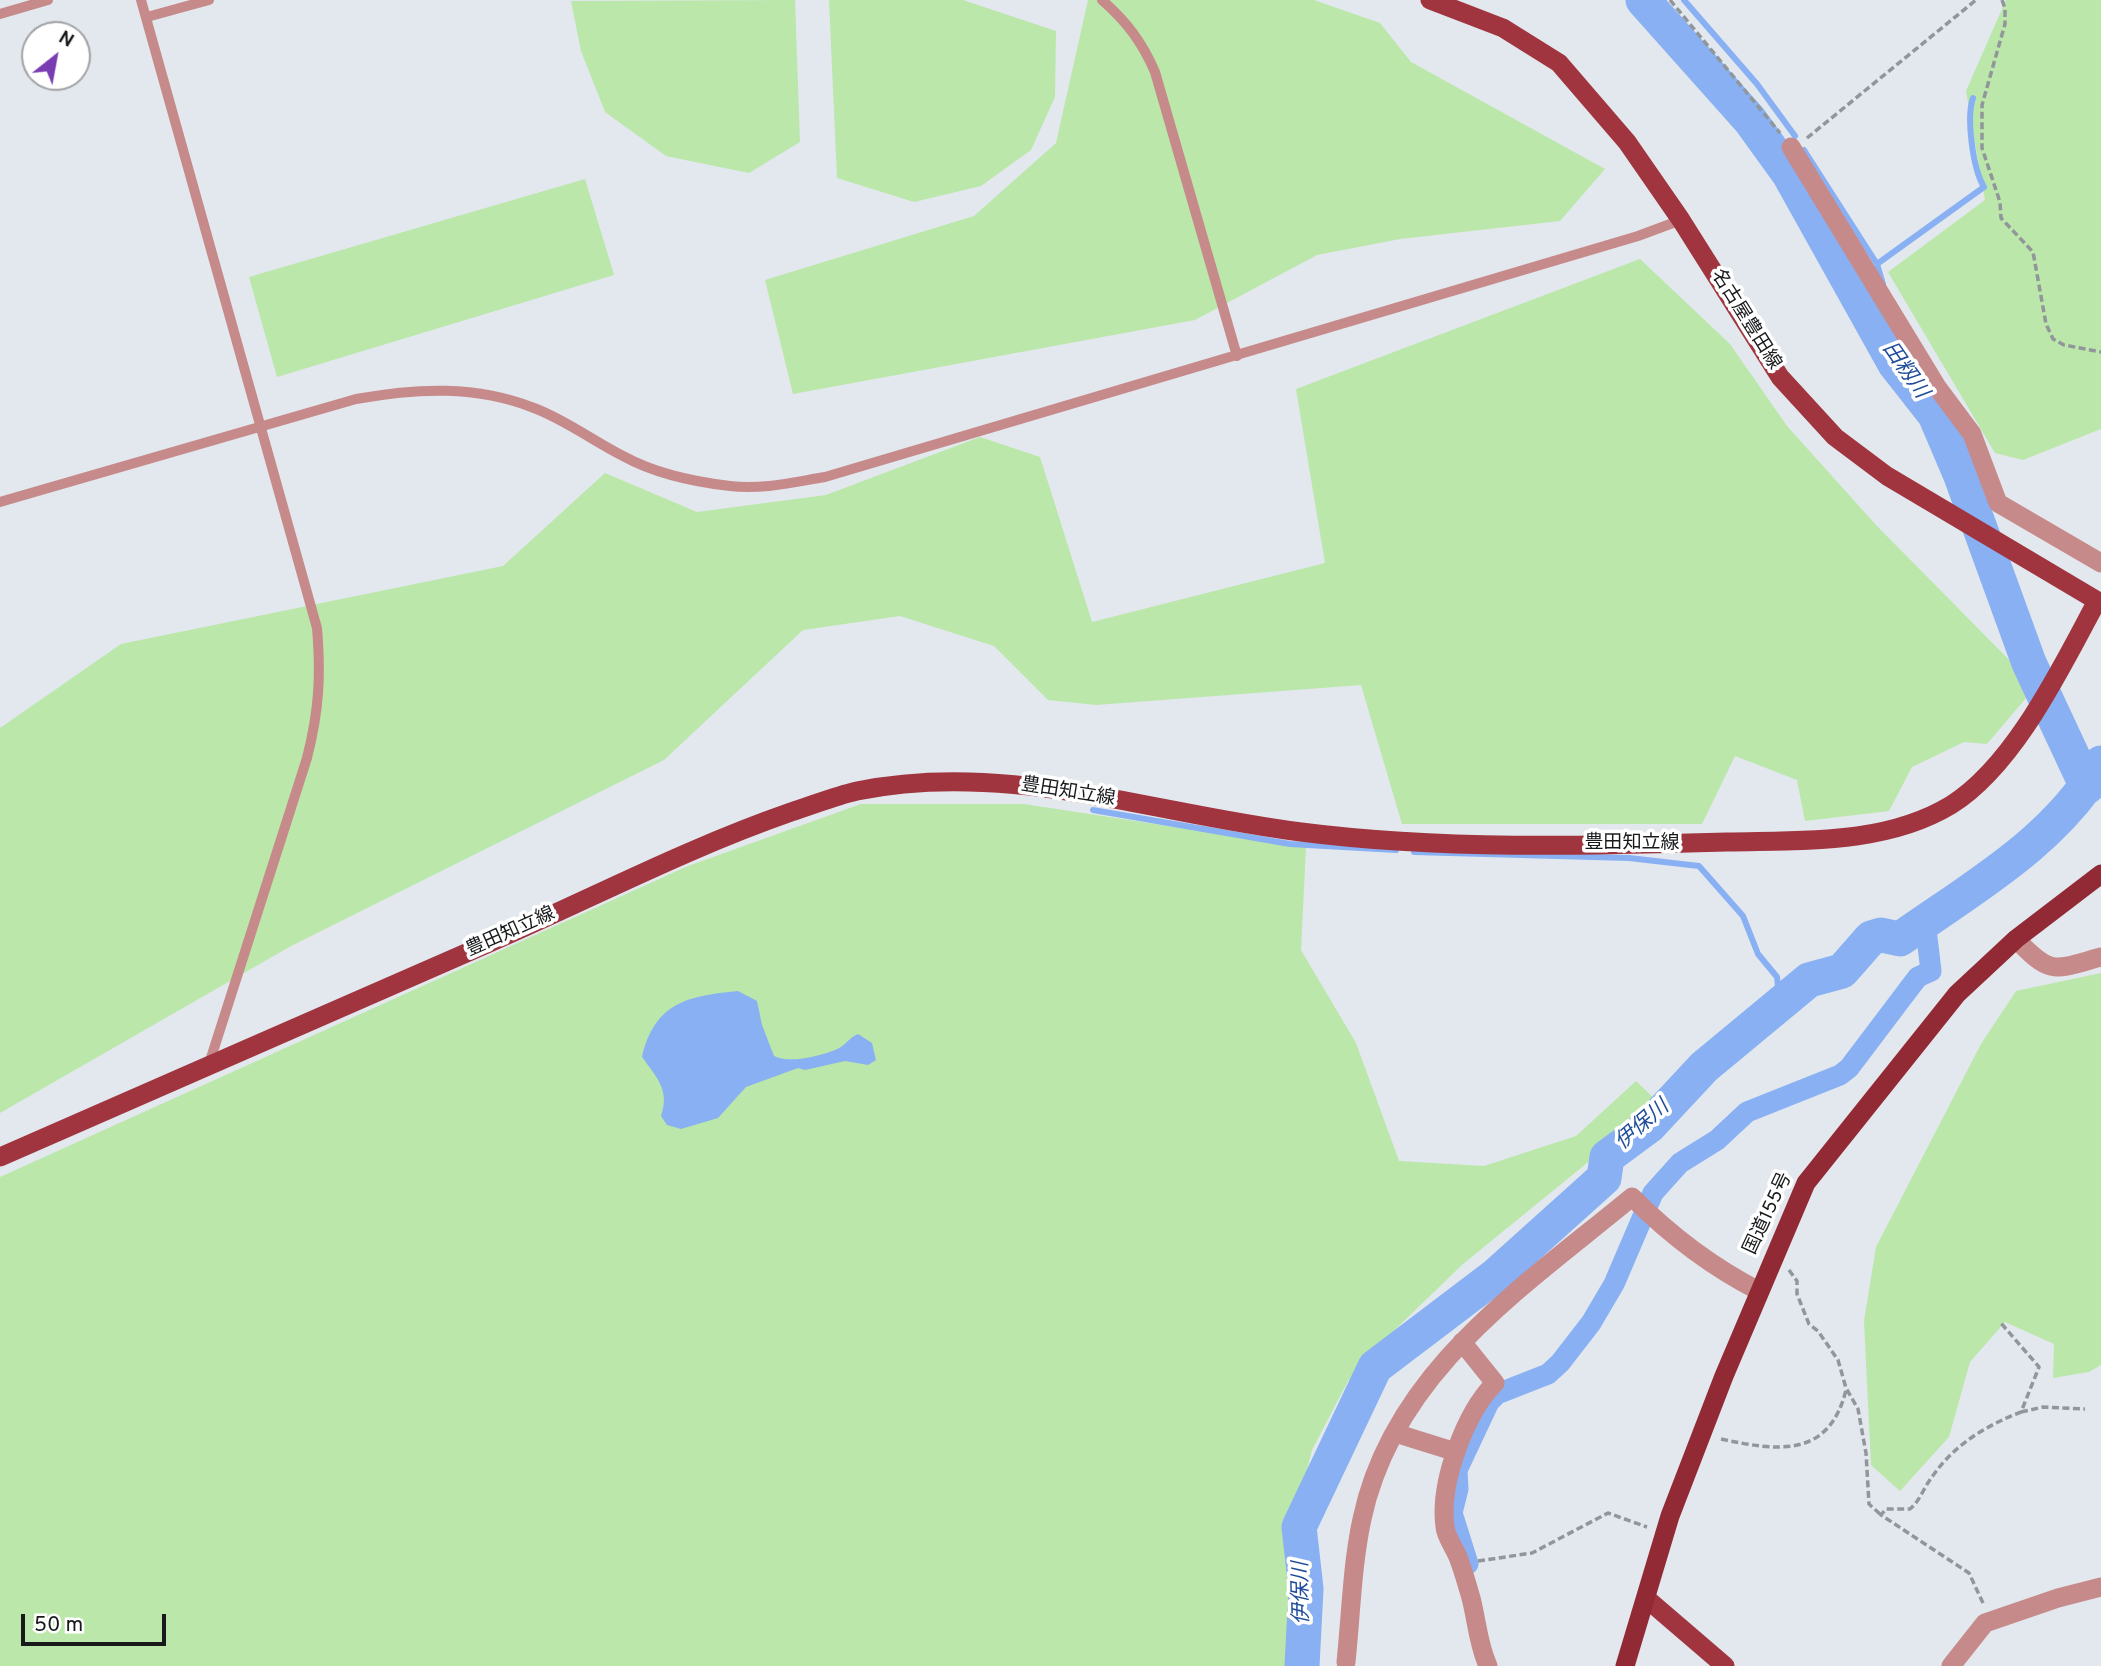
<!DOCTYPE html>
<html>
<head>
<meta charset="utf-8">
<style>
	body { margin:0 }
	#map { position:relative; width:2101px; height:1666px; overflow:hidden; background:#e2e8ed; font-family:Overpass,sans-serif }
	canvas { display:block }
	.north { position:absolute; left:21px; top:21px; width:70px; height:70px; box-sizing:border-box; background:#fff; border:2px solid #a2a3a4; border-radius:50%; rotate:31deg; font-size:19px; font-weight:700; line-height:28px; text-align:center; color:#17191b }
	.north::after { content:''; display:block; margin:auto; width:24px; height:32px; background:#7a3cb1; clip-path:polygon(50% 0,100% 100%,50% 72%,0 100%) }
	.scale { position:absolute; left:21px; top:1614px; width:145px; height:32px; box-sizing:border-box; border:4px solid #17191b; border-top:0; padding-left:9px; font-size:21px; line-height:24px; white-space:nowrap; color:#17191b; -webkit-text-stroke:5px #fff; paint-order:stroke }
</style>
</head>
<body>
<div id="map">
<canvas width="2101" height="1666"></canvas>
<div class="north">N</div>
<div class="scale">50 m</div>
</div>
<script>
const ctx = document.querySelector('canvas').getContext('2d');
ctx.lineJoin = 'round';
function fill(path, color) {
  ctx.fillStyle = color;
  ctx.fill(path, 'evenodd');
}
function strokePath(path, color, width, dash) {
  ctx.strokeStyle = color;
  ctx.lineWidth = width;
  ctx.lineCap = dash ? 'butt' : 'round';
  ctx.setLineDash(dash || []);
  ctx.stroke(path);
}
function drawText(font, color, halo, rows, align = 'center') {
  ctx.font = font + ' Overpass,"Noto Sans JP",sans-serif';
  ctx.lineWidth = 7;
  ctx.setLineDash([]);
  ctx.textBaseline = 'middle';
  ctx.strokeStyle = halo;
  ctx.fillStyle = color;
  for (const [text, x, y, turn = 0] of rows) {
    ctx.save();
    ctx.translate(x, y);
    ctx.rotate((+turn || 0) * Math.PI / 180);
    ctx.textAlign = isNaN(turn) ? turn : align;
    if (halo) ctx.strokeText(text, 0, 0);
    ctx.fillText(text, 0, 0);
    ctx.restore();
  }
}
fill(new Path2D(`
	M 795,0 L 800,142 L 749,173 L 666,156 L 605,112 L 581,51 L 571,1 Z
	M 829,0 L 963,0 L 1056,31 L 1055,97 L 1031,150 L 981,186 L 914,202 L 837,178 Z
	M 1088,0 L 1314,0 L 1380,23 L 1411,62 L 1605,169 L 1560,221 L 1400,239 L 1317,255 L 1195,320 L 793,394 L 765,280 L 974,216 L 1056,143 Z
	M 2006,0 L 2101,0 L 2101,429 L 2023,460 L 1995,453 L 1888,272 L 1985,200 L 1966,91 Z
	M 585,179 L 614,275 L 277,377 L 249,277 Z
	M 1640,259 L 1730,344 L 1787,426 L 1876,525 L 2027,678 L 2026,698 L 1987,744 L 1964,742 L 1912,767 L 1889,811 L 1805,821 L 1797,780 L 1735,756 L 1702,824 L 1402,824 L 1361,685 L 1096,705 L 1048,700 L 994,646 L 900,616 L 803,630 L 664,760 L 291,946 L 0,1113 L 0,728 L 121,644 L 503,566 L 605,473 L 697,512 L 826,495 L 980,437 L 1040,457 L 1092,622 L 1325,563 L 1296,389 Z
	M 861,804 L 1024,804 L 1306,847 L 1301,950 L 1356,1043 L 1399,1161 L 1484,1166 L 1576,1136 L 1636,1081 L 1657,1101 L 1603,1150 L 1463,1264 L 1378,1346 L 1348,1381 L 1312,1450 L 1287,1548 L 1296,1666 L 0,1666 L 0,1177 L 688,866 Z
	M 2101,973 L 2101,1365 L 2089,1372 L 2053,1378 L 2054,1344 L 2005,1322 L 1970,1362 L 1949,1437 L 1900,1491 L 1871,1465 L 1864,1321 L 1876,1247 L 1981,1044 L 2016,991 Z`), '#bbe7aa');
fill(new Path2D(`
	M 738,991 L 757,1001 L 762,1025 L 774,1056 C 789,1064 820,1056 835,1050 C 844,1047 850,1037 858,1034 L 872,1043 L 876,1060 L 868,1065 L 845,1061 L 805,1070 L 798,1068 L 746,1087 L 718,1118 L 681,1129 L 667,1125 L 661,1116 C 670,1090 657,1078 642,1057 C 655,1002 688,996 738,991 Z`), '#88b0f3');
strokePath(new Path2D(`
	M 1684,0 L 1757,84 L 1795,136
	M 1804,150 L 1877,264 L 1883,284
	M 1877,264 L 1984,187 C 1973,169 1966,118 1973,98
	M 1093,810 L 1290,844 L 1396,850
	M 1414,852 L 1629,858 L 1699,866 L 1743,916 L 1758,954 L 1777,977 L 1780,1005`), '#88b0f3', 6);
strokePath(new Path2D(`
	M 1468,1564 L 1452,1513 L 1458,1489 L 1457,1470 L 1489,1402 L 1497,1394 L 1548,1374 L 1560,1363 L 1591,1323 L 1614,1284 L 1653,1193 L 1680,1163 L 1717,1140 L 1747,1112 L 1840,1075 L 1849,1068 L 1911,986 L 1918,977 L 1931,971 L 1925,921`), '#88b0f3', 21);
strokePath(new Path2D(`
	M 1643,0 L 1750,120 L 1789,174 L 1895,364 L 1935,415 L 1961,476 L 2029,663 L 2087,787
	M 1302,1666 L 1306,1589 L 1299,1527 L 1375,1367 L 1495,1276 L 1604,1178 L 1607,1157 L 1649,1126 L 1704,1067 L 1809,980 L 1842,971 L 1871,938 L 1881,935 L 1900,939 C 1972,888 2055,842 2101,763`), '#88b0f3', 35);
strokePath(new Path2D(`
	M 1670,0 L 1780,133
	M 2002,0 L 2005,8 L 2005,24 L 1982,105 L 1982,148 L 2000,202 L 2001,218 L 2033,252 L 2046,324 L 2053,339 L 2064,345 L 2101,352
	M 1807,138 L 1976,0
	M 1789,1270 L 1797,1281 L 1797,1294 L 1809,1324 L 1818,1331 L 1838,1360 L 1846,1388 L 1858,1409 L 1866,1453 L 1869,1504 L 1881,1515
	M 2021,1412 L 2043,1407 L 2085,1409
	M 1721,1439 C 1777,1451 1829,1459 1846,1390
	M 1478,1561 L 1532,1553 L 1608,1513 L 1647,1527
	M 1983,1603 L 1969,1573 L 1881,1515 L 1886,1509 L 1910,1509 C 1920,1501 1924,1487 1932,1477 C 1954,1445 1985,1426 2021,1412 L 2039,1367 L 2000,1322`), '#91969a', 3.5, [7, 3.5]);
strokePath(new Path2D(`
	M 141,0 L 317,628 C 321,676 319,711 307,758 L 209,1064
	M 1102,0 C 1127,22 1142,42 1155,72 L 1237,356
	M 0,14 L 48,0
	M 147,17 L 209,0
	M 0,502 L 356,399 C 417,388 476,385 534,408 C 566,420 593,441 623,456 C 654,473 695,482 730,486 C 762,490 794,482 825,477 L 1638,236 L 1681,220`), '#c78a8b', 10);
strokePath(new Path2D(`
	M 1791,147 L 1937,387 L 1972,434 L 1998,503 L 2101,563
	M 2016,939 C 2051,976 2054,970 2101,957
	M 1462,1342 L 1495,1383 C 1465,1413 1439,1483 1445,1527 C 1446,1537 1454,1547 1458,1557 C 1463,1570 1467,1584 1471,1598 C 1477,1621 1478,1644 1488,1666
	M 1395,1433 L 1456,1452
	M 1346,1662 C 1351,1615 1352,1565 1362,1519 C 1393,1372 1523,1287 1632,1197 C 1671,1236 1710,1266 1759,1291
	M 1951,1666 L 1985,1623 L 2058,1598 L 2101,1587`), '#c78a8b', 19);
strokePath(new Path2D(`
	M 1430,0 L 1503,28 L 1559,63 L 1627,142 L 1681,220 L 1780,377 L 1835,437 L 1887,476 L 2101,603
	M 0,1157 C 165,1084 331,1013 496,940 C 594,897 690,847 791,812 C 813,805 835,796 857,791 C 1006,760 1154,814 1301,832 C 1441,850 1586,846 1727,842 C 1801,840 1885,845 1951,805 C 2015,765 2062,666 2097,601
	M 1647,1599 L 1725,1666`), '#a0353f', 19);
strokePath(new Path2D(`
	M 1625,1666 L 1670,1516 L 1724,1376 L 1806,1183 L 1957,994 L 2016,939 L 2101,874`), '#922a36', 19);
drawText('19px', '#17191b', '#fff', [
	["名古屋豊田線",1745,320,58],
	["豊田知立線",1068,793,9],
	["豊田知立線",1632,844],
	["豊田知立線",511,933,-24],
	["国道155号",1769,1214,-65]
]);
drawText('italic 21px', '#204d9b', '#fff', [
	["田籾川",1904,371,55],
	["伊保川",1643,1126,-41],
	["伊保川",1303,1593,-91]
]);
</script>
</body>
</html>
